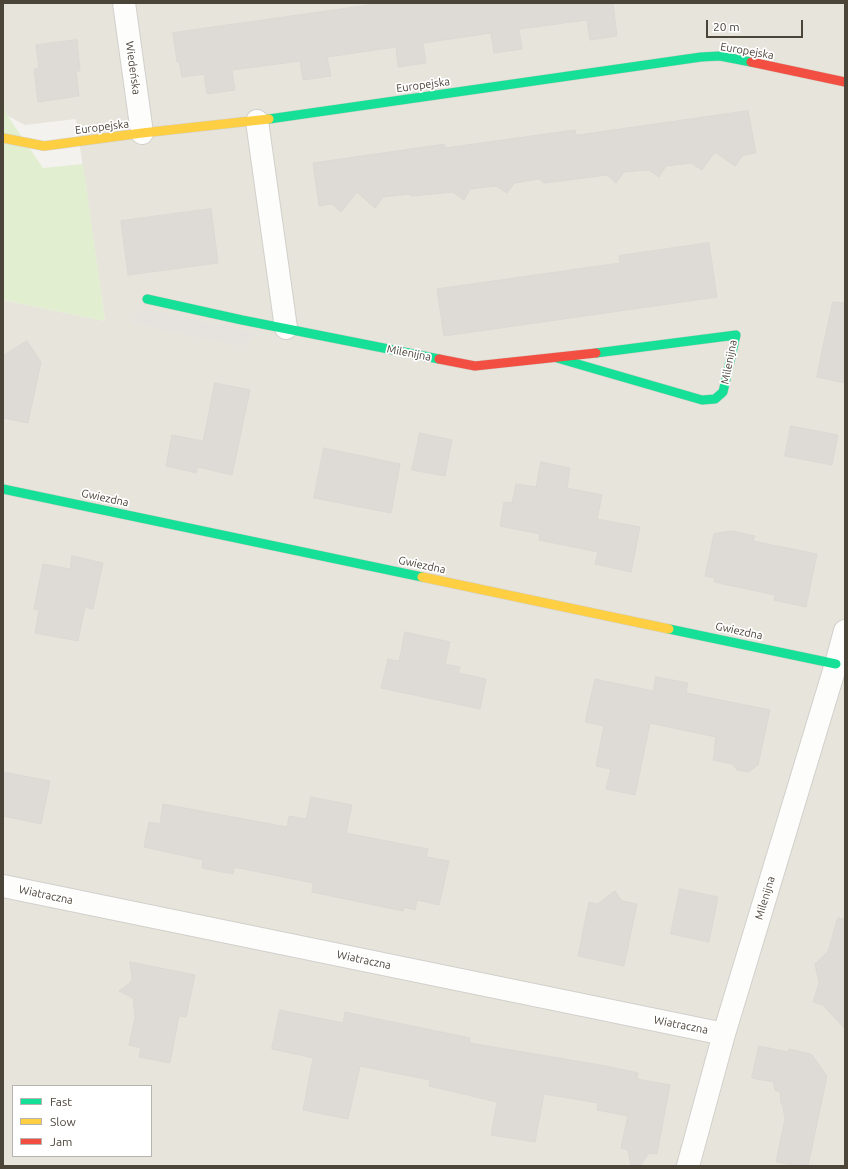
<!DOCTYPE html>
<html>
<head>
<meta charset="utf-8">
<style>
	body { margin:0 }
	#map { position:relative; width:848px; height:1169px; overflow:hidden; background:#f4f2ee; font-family:Ubuntu,sans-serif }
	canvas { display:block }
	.frame { position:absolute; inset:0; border:4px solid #4b4439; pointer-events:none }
	.legend { position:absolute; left:12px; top:1085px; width:140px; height:72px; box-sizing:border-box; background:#fff; border:1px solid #b7b4b0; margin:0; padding:5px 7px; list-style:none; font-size:12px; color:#4b4439 }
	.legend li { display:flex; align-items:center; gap:8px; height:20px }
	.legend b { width:20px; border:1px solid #b7b4b0 }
	.scale { position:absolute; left:706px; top:20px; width:97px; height:18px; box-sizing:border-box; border:2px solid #4b4439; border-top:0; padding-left:5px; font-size:12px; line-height:14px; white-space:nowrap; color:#4b4439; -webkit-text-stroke:3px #fff; paint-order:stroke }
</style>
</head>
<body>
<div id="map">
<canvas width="848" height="1169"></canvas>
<div class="frame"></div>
<ul class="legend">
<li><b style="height:5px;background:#16e098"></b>Fast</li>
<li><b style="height:5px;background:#ffcf43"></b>Slow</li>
<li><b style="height:5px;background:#f24e42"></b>Jam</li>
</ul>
<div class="scale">20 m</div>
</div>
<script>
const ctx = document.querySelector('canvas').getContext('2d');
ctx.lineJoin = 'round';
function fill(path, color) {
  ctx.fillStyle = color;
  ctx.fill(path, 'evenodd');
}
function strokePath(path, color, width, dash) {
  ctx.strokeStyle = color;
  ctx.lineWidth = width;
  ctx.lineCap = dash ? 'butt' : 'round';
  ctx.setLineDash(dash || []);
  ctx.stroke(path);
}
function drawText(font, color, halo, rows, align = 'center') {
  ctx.font = font + ' Ubuntu,sans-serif';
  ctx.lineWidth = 3.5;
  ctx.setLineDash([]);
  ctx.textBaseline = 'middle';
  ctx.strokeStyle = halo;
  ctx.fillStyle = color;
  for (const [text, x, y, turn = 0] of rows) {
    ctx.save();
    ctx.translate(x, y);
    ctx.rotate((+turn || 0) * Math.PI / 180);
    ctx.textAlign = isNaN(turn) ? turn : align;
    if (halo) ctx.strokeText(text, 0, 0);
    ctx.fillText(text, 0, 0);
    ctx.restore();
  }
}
fill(new Path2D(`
	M 3,3 L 845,3 L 845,1166 L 3,1166 L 3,300 L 105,321 L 76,119 L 25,125 L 4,114 ZM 13,1086 L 151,1086 L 151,1156 L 13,1156 Z`), '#e7e4dc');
fill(new Path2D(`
	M 3,94 L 5,112 L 43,168 L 83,164 L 105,321 L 3,300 Z`), '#e1eecf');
fill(new Path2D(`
	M 144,309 L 256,332 L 243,346 L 130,323 Z`), '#e6e3df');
const building = new Path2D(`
	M 384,3 L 613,3 L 617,36 L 590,40 L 587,20 L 519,29 L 522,49 L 494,53 L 491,33 L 423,43 L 426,63 L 398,67 L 396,47 L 327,57 L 331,76 L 303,80 L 300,61 L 232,70 L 235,90 L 207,94 L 204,74 L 182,77 L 179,61 L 177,62 L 173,33 Z
	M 77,40 L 80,71 L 76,71 L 79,96 L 38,102 L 34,69 L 39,68 L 36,45 Z
	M 748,111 L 756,153 L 743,155 L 735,166 L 715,152 L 702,170 L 691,163 L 666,166 L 659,177 L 649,170 L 624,172 L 616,183 L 607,175 L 544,183 L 539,179 L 514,183 L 507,193 L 496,186 L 470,189 L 464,200 L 453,192 L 412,196 L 409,194 L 383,197 L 375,208 L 357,192 L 341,212 L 332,204 L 319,206 L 313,163 L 445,144 L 445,148 L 575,130 L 576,135 Z
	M 211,209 L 218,263 L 128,275 L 121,221 Z
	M 709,243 L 717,297 L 444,336 L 437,289 L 620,263 L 619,256 Z
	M 833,302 L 845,303 L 845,383 L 817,377 Z
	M 27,341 L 41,362 L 28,423 L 3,418 L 3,356 Z
	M 215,383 L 250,390 L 232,475 L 198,467 L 196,473 L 166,466 L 172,435 L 203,441 Z
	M 791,426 L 838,435 L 832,465 L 785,456 Z
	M 420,433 L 452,440 L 445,476 L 412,470 Z
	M 324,448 L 400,464 L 391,513 L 314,498 Z
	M 541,462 L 570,468 L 567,488 L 602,495 L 597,519 L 640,527 L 631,572 L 595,564 L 598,552 L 539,540 L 540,534 L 500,526 L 504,502 L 512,503 L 516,484 L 536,487 Z
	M 732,531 L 755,536 L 753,541 L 817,554 L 806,607 L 774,600 L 775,595 L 714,582 L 715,578 L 705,576 L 714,534 Z
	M 72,556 L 103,563 L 93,609 L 85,607 L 78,641 L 35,633 L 39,610 L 34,609 L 43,564 L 70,569 Z
	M 405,632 L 450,642 L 445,664 L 460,667 L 458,673 L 486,679 L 480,709 L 381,688 L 388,659 L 399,661 Z
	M 656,677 L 688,683 L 686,693 L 770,710 L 758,765 L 748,772 L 737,770 L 733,764 L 713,760 L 715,747 L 714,747 L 716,737 L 650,723 L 635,795 L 606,789 L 611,769 L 596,766 L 604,726 L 585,722 L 595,679 L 653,691 Z
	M 3,772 L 50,781 L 41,824 L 3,816 Z
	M 311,797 L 352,805 L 346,833 L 428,849 L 426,857 L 449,861 L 439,905 L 417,900 L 415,910 L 404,907 L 403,911 L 312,892 L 313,883 L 234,867 L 233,874 L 202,868 L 203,860 L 144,847 L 149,822 L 160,824 L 163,804 L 287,827 L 289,816 L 306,819 Z
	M 680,889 L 718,897 L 709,942 L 671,934 Z
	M 615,891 L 622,901 L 637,904 L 624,966 L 578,956 L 589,902 L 597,904 Z
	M 838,918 L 845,919 L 845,1029 L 823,1005 L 813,1002 L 819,983 L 815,964 L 828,951 Z
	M 130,962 L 195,975 L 186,1017 L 179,1016 L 170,1063 L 139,1057 L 141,1048 L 129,1045 L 135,1018 L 133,998 L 119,991 L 130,983 L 132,979 Z
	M 280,1010 L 343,1023 L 345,1012 L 470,1038 L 470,1043 L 606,1066 L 638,1073 L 637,1079 L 670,1085 L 657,1154 L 649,1153 L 640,1166 L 631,1166 L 628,1150 L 621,1148 L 628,1116 L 597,1110 L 598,1103 L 544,1094 L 535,1142 L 491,1135 L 497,1102 L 429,1086 L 430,1080 L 360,1066 L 348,1119 L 303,1110 L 313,1058 L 272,1049 Z
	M 759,1046 L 788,1052 L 789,1049 L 811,1054 L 827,1076 L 808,1166 L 797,1166 L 776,1162 L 785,1119 L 783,1106 L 781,1104 L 780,1092 L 775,1090 L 773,1082 L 752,1078 Z`);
fill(building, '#dedbd6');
strokePath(building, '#dcd9d4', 1);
const street = new Path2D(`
	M 124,3 L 142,133
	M 257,121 L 286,328
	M 3,886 L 724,1034
	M 688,1166 L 724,1034 L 836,664 L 845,631`);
const fast = new Path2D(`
	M 269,119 L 701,57 L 720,56 L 751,62
	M 147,299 L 242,320 L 439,359
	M 557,358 L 702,400 L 715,399 L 723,392 L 736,335 L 596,353
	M 3,489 L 422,577
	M 669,629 L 836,664`);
const slow = new Path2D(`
	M 3,138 L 44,146 L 142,133 L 269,119
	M 422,577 L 669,629`);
const jam = new Path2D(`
	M 751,62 L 845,82
	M 439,359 L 475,366 L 596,353`);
strokePath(street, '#d2d0cb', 24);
strokePath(fast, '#d3cfc5', 10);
strokePath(slow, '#d3cfc5', 10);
strokePath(jam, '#d3cfc5', 10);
strokePath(street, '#fdfdfc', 22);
strokePath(fast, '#16e098', 9);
strokePath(slow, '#ffcf43', 9);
strokePath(jam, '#f24e42', 9);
drawText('11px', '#4b4439', '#fff', [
	["Europejska",747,51,10],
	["Wiedeńska",133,68,82],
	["Europejska",423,85,-8],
	["Europejska",102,127,-7],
	["Milenijna",409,353,11],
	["Milenijna",729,362,-79],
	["Gwiezdna",105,498,12],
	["Gwiezdna",422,565,12],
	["Gwiezdna",739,631,12],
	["Wiatraczna",46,895,12],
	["Milenijna",765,898,-73],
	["Wiatraczna",364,960,12],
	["Wiatraczna",681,1025,11]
]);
</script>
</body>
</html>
